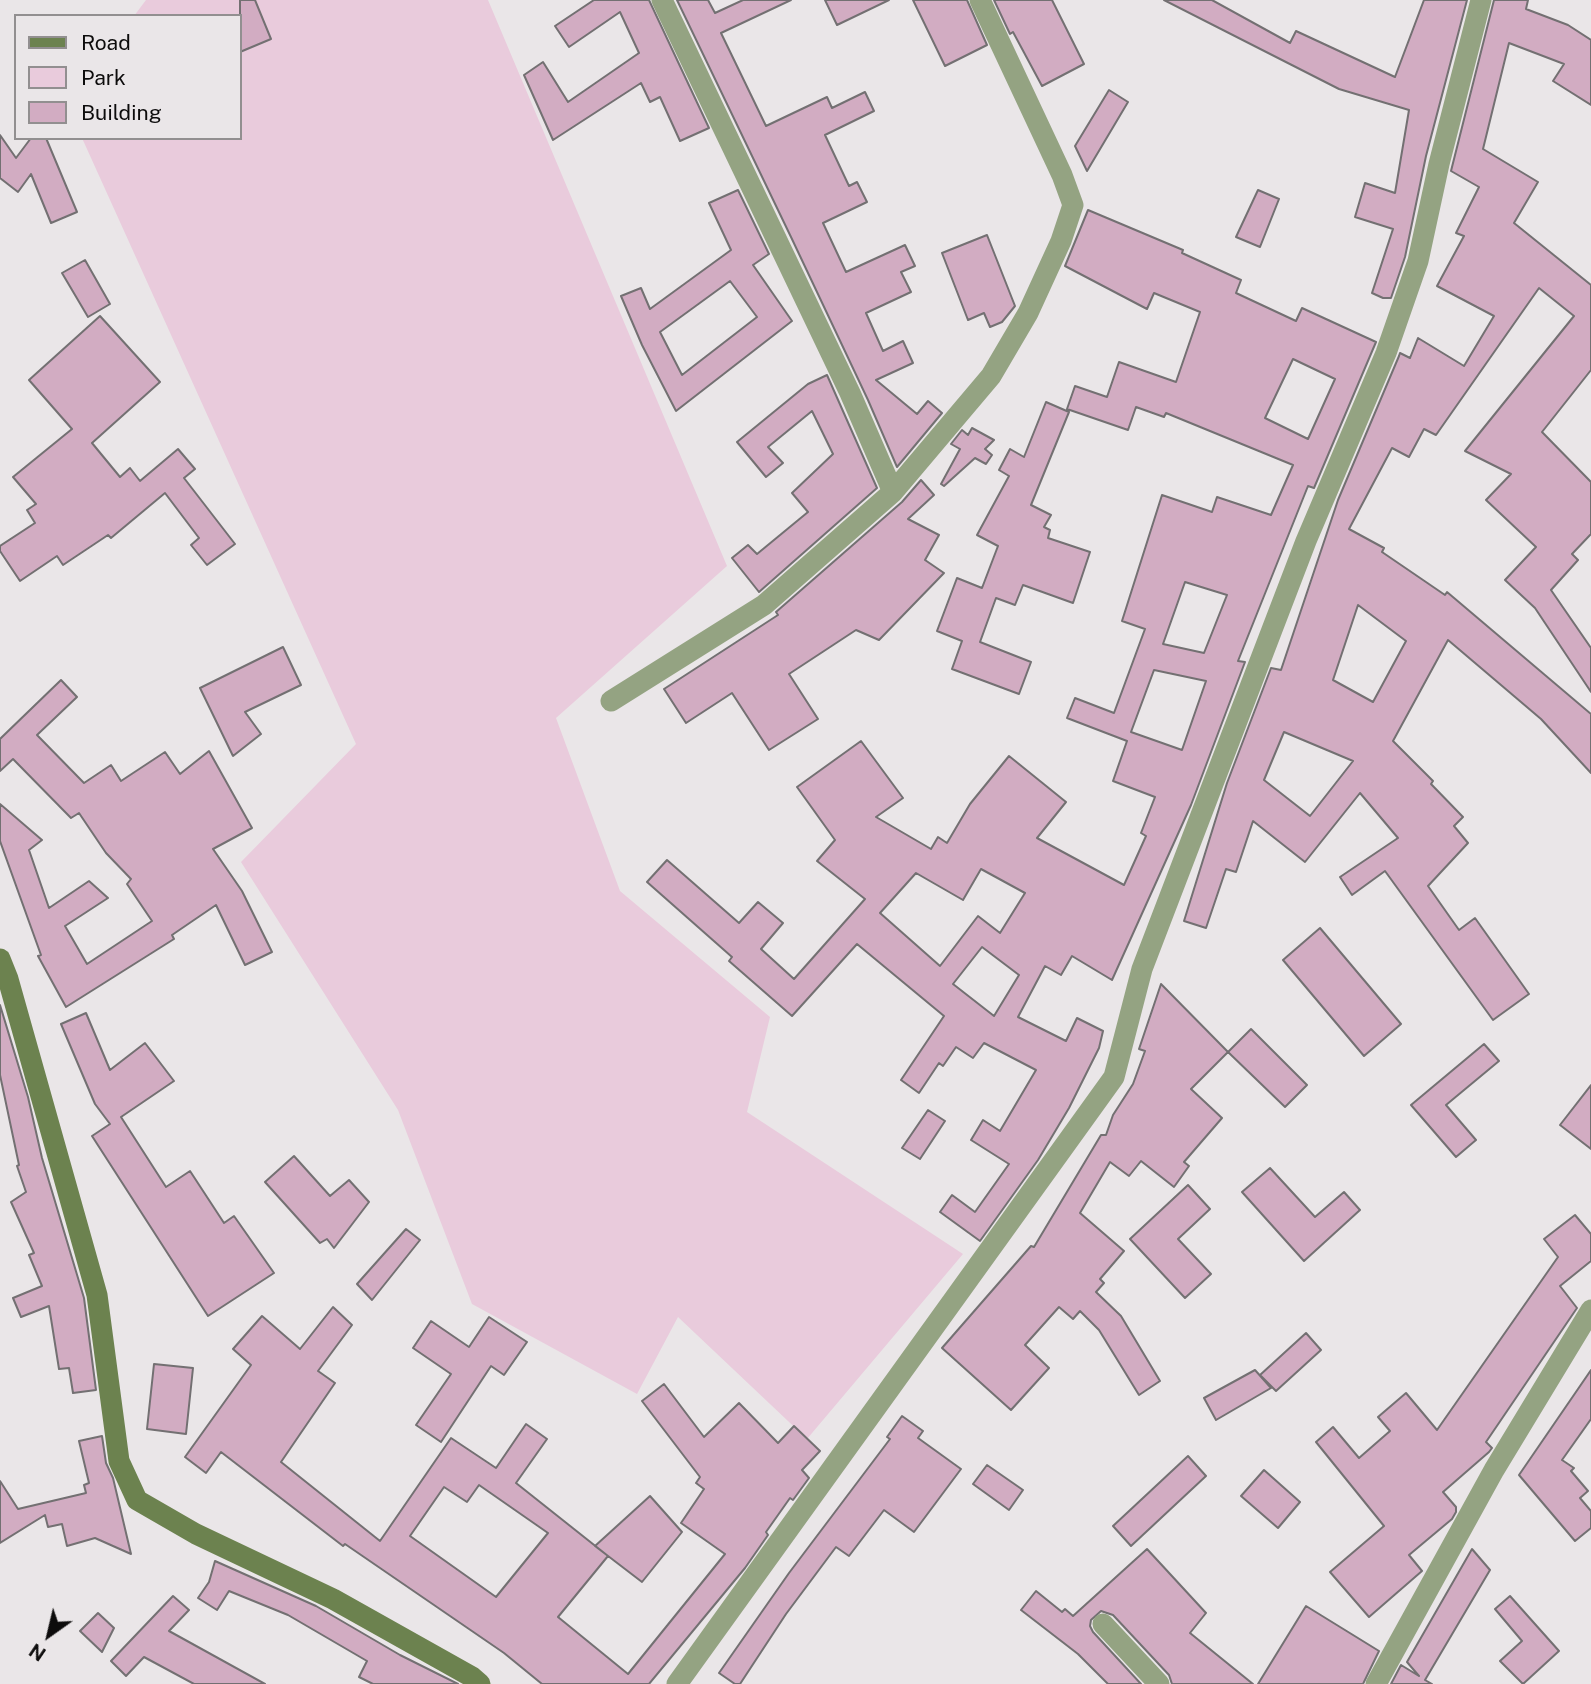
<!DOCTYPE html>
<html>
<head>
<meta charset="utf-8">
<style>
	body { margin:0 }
	#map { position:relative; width:1591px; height:1684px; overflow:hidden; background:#eae6e8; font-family:"Public Sans",sans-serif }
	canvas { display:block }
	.legend { position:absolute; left:14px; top:14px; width:228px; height:126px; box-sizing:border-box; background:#eae6e8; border:2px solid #928f90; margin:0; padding:9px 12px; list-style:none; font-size:21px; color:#0d0c0c }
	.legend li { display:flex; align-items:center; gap:14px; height:35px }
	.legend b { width:35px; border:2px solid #928f90 }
	.north { position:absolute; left:14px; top:1600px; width:70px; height:70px; -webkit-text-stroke:5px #eae6e8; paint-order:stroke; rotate:214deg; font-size:19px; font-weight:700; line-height:28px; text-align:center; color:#0d0c0c }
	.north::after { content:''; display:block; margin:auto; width:24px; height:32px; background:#0d0c0c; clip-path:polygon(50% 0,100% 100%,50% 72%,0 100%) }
</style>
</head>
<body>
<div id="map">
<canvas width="1591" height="1684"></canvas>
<ul class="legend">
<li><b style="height:9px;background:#6c824f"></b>Road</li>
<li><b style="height:19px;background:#e9cbdc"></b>Park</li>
<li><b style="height:19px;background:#d2acc2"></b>Building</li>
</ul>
<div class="north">N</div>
</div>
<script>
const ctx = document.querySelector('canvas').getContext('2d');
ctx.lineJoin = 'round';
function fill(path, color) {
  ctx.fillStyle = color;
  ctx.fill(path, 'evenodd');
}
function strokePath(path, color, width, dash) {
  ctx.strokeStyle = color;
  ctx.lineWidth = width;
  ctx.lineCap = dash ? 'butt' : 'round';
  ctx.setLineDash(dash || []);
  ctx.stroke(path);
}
fill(new Path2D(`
	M 146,0 L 488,0 L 727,566 L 556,718 L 620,891 L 770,1017 L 747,1112 L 963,1254 L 807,1439 L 678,1317 L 637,1394 L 472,1304 L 398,1110 L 241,862 L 356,744 L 82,138 L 240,138 L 240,16 L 134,16 Z`), '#e9cbdc');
const building = new Path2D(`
	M 240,0 L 255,0 L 271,39 L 240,52 Z
	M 594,0 L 649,0 L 709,128 L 680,141 L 660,97 L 650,102 L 641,83 L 553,140 L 524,75 L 543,62 L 568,102 L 639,53 L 620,12 L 569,47 L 555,26 Z
	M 677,0 L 708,0 L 715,13 L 743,0 L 791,0 L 721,33 L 766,126 L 827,97 L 832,108 L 865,92 L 874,111 L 825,135 L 849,186 L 857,182 L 867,202 L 823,223 L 846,272 L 905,245 L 915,266 L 901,272 L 911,292 L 866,313 L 883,351 L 903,341 L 913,363 L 876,380 L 917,414 L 928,401 L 942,413 L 897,467 L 868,400 L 791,237 Z
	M 825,0 L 889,0 L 837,25 Z
	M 913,0 L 967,0 L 987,45 L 945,66 Z
	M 994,0 L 1052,0 L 1084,64 L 1042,86 L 1013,32 L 1010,34 Z
	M 1164,0 L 1212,0 L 1290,43 L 1296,31 L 1395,77 L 1424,0 L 1467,0 L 1426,156 L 1405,257 L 1391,298 L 1383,298 L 1372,293 L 1393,229 L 1355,217 L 1365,183 L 1395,193 L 1409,110 L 1339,89 Z
	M 1494,0 L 1528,0 L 1526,9 L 1568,25 L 1591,40 L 1591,105 L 1553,81 L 1564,64 L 1509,43 L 1483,149 L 1538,182 L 1514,223 L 1591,285 L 1591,370 L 1542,432 L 1591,482 L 1591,534 L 1572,554 L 1578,560 L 1551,590 L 1591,648 L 1591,692 L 1535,608 L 1505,580 L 1536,547 L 1486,500 L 1511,474 L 1465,451 L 1574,316 L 1539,288 L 1436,435 L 1424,429 L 1409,457 L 1392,448 L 1349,529 L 1384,548 L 1382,552 L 1445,595 L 1447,592 L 1591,714 L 1591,773 L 1541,719 L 1448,640 L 1393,741 L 1433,781 L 1431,784 L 1463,817 L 1454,826 L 1468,843 L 1428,886 L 1459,930 L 1475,918 L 1529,994 L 1493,1020 L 1385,871 L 1352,895 L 1340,877 L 1398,838 L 1360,793 L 1305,862 L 1253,821 L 1236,872 L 1226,869 L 1206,928 L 1184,921 L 1227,783 L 1271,668 L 1281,670 L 1338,500 L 1399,356 L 1400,353 L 1410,358 L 1418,338 L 1464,366 L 1494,316 L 1437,286 L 1464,236 L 1456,233 L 1479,187 L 1451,171 ZM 1358,605 L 1406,641 L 1373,702 L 1333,680 ZM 1284,732 L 1353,761 L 1310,816 L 1264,780 Z
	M 1109,90 L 1128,102 L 1087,171 L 1075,146 Z
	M 0,135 L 16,158 L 31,138 L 46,138 L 77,212 L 51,223 L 31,174 L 18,192 L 0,178 Z
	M 738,190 L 769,254 L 753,265 L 792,321 L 676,411 L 642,345 L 621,296 L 641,288 L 650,309 L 731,250 L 709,203 ZM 730,281 L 757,317 L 682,375 L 660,332 Z
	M 1258,190 L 1279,199 L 1260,247 L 1236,237 Z
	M 1088,210 L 1183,250 L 1182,253 L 1241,280 L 1236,293 L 1296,321 L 1302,308 L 1376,342 L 1314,488 L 1308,486 L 1238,661 L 1245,662 L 1191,805 L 1112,980 L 1072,956 L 1061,975 L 1045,966 L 1018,1017 L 1066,1041 L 1077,1018 L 1103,1031 L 1099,1048 L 1069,1108 L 1038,1160 L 980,1241 L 940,1212 L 952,1195 L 975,1212 L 1009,1164 L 971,1140 L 983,1120 L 1000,1131 L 1036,1070 L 984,1043 L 973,1058 L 956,1047 L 943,1066 L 939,1063 L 919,1093 L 901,1080 L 944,1016 L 857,944 L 792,1016 L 729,961 L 732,957 L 647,882 L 667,860 L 739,923 L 758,902 L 783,923 L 761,949 L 794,979 L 865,899 L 817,861 L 835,840 L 797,787 L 861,741 L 903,798 L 876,817 L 931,849 L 938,837 L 947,843 L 970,804 L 1009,756 L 1066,802 L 1037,838 L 1124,885 L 1146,836 L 1141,833 L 1155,797 L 1113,781 L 1127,741 L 1067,718 L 1075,698 L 1114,713 L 1145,629 L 1122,621 L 1162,495 L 1212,512 L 1217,497 L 1271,515 L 1293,465 L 1166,413 L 1164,417 L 1136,407 L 1128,430 L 1067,409 L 1075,386 L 1107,397 L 1119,362 L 1176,382 L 1200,312 L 1154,293 L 1147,309 L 1065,266 ZM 1293,359 L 1335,379 L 1308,439 L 1265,418 ZM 1185,582 L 1227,595 L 1204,653 L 1163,644 ZM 1154,670 L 1206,681 L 1182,750 L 1131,732 ZM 981,869 L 1025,893 L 1000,933 L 978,916 L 940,966 L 880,913 L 916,873 L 963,900 ZM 982,947 L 1019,975 L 994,1016 L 953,984 Z
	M 987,235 L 1015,306 L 1002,322 L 990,327 L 984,313 L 968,320 L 942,253 Z
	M 85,260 L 110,304 L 88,317 L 62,273 Z
	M 100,316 L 160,382 L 92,443 L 120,477 L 130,468 L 140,481 L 178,449 L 195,469 L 184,478 L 235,544 L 207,565 L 191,545 L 199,538 L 165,493 L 111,538 L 108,535 L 63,565 L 57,556 L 20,581 L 0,551 L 0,546 L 35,523 L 27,510 L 36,504 L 13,477 L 72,429 L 29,380 Z
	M 827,375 L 877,488 L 759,592 L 732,558 L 748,545 L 757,554 L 808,512 L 792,493 L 833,454 L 812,411 L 768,447 L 783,463 L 766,477 L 737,442 L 808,384 Z
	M 1046,402 L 1069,412 L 1031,505 L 1051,515 L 1044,527 L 1050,530 L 1048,538 L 1090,552 L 1073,603 L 1023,585 L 1015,605 L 996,598 L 980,642 L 1031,662 L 1019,694 L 952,669 L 962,641 L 937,631 L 957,578 L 982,588 L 998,546 L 977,535 L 1009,476 L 999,470 L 1010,449 L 1024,457 Z
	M 972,428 L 994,440 L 985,449 L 992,455 L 986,464 L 975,458 L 944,486 L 941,484 L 960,449 L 951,444 L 962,430 L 968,435 Z
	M 921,480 L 934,495 L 908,519 L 939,535 L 925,560 L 944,573 L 879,640 L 856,630 L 789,674 L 818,719 L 769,750 L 732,693 L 686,723 L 664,689 L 778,615 L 776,612 L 902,502 Z
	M 283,647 L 301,685 L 245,712 L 261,734 L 233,756 L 200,688 Z
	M 61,680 L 77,697 L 37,735 L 84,783 L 111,765 L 121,781 L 165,752 L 180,774 L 209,751 L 252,828 L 213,849 L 242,891 L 272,952 L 245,965 L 216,905 L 172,935 L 174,939 L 66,1007 L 38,956 L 41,955 L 0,841 L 0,804 L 42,840 L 29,850 L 49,908 L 89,881 L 108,898 L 65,926 L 87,964 L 152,921 L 127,884 L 131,879 L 106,853 L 79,813 L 71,818 L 13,759 L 0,771 L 0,739 Z
	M 1320,928 L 1401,1024 L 1364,1056 L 1283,960 Z
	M 1161,984 L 1228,1052 L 1191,1089 L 1222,1118 L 1184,1162 L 1189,1166 L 1174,1187 L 1141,1161 L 1129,1176 L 1110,1162 L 1080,1213 L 1124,1251 L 1100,1279 L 1104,1283 L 1096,1292 L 1121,1316 L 1160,1381 L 1139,1395 L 1099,1330 L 1080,1311 L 1073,1319 L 1059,1307 L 1025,1345 L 1049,1368 L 1011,1410 L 942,1348 L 1031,1246 L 1034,1247 L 1101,1135 L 1106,1135 L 1113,1115 L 1133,1084 L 1145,1051 L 1139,1049 Z
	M 0,1005 L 28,1097 L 42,1158 L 84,1298 L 96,1390 L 73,1393 L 69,1368 L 59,1369 L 49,1306 L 21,1317 L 13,1298 L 42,1286 L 29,1255 L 34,1253 L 11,1202 L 26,1192 L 17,1166 L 19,1165 L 0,1075 Z
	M 86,1013 L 110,1070 L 145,1043 L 174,1081 L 121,1117 L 166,1187 L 190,1171 L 224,1223 L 234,1216 L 274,1273 L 208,1316 L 92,1136 L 110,1124 L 95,1104 L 61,1024 Z
	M 1251,1029 L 1307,1085 L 1285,1107 L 1228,1052 Z
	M 1484,1044 L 1499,1061 L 1446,1105 L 1476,1140 L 1456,1157 L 1411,1105 Z
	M 1591,1085 L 1591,1149 L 1560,1125 Z
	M 928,1110 L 945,1121 L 920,1159 L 902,1148 Z
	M 294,1156 L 330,1196 L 349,1180 L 369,1202 L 334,1248 L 327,1239 L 320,1243 L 265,1182 Z
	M 1270,1168 L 1315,1217 L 1344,1192 L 1360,1210 L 1304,1261 L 1242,1192 Z
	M 1188,1185 L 1210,1209 L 1178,1239 L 1211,1274 L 1185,1298 L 1130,1239 Z
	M 1575,1215 L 1591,1234 L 1591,1261 L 1560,1286 L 1577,1308 L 1486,1442 L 1492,1448 L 1489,1452 L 1443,1492 L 1456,1507 L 1456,1512 L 1452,1519 L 1409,1555 L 1422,1571 L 1369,1617 L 1330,1572 L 1384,1526 L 1316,1442 L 1333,1427 L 1359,1458 L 1390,1431 L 1378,1417 L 1406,1393 L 1437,1430 L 1558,1257 L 1544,1239 Z
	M 406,1229 L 420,1240 L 372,1300 L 357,1284 Z
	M 333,1307 L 352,1325 L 318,1371 L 335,1383 L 281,1462 L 380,1541 L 451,1438 L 496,1468 L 526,1424 L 547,1439 L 516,1483 L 608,1556 L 558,1617 L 628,1674 L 725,1554 L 681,1523 L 704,1489 L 696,1483 L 700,1477 L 642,1401 L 664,1384 L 704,1437 L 739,1403 L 778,1443 L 794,1426 L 820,1451 L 802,1470 L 809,1478 L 793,1500 L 790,1498 L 766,1532 L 768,1535 L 745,1568 L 649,1684 L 542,1684 L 504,1653 L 345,1544 L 343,1546 L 221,1452 L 206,1473 L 185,1457 L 251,1365 L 233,1349 L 262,1316 L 300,1349 ZM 479,1485 L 548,1533 L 496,1597 L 410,1536 L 444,1487 L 467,1502 Z
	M 489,1317 L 527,1342 L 504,1375 L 491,1366 L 441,1442 L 416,1425 L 451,1374 L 413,1348 L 431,1321 L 469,1347 Z
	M 1306,1333 L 1321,1350 L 1276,1391 L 1260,1375 Z
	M 154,1364 L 193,1368 L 186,1434 L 147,1429 Z
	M 1255,1370 L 1271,1388 L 1216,1420 L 1204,1398 Z
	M 1591,1370 L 1591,1419 L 1562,1460 L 1574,1468 L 1571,1471 L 1588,1491 L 1580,1498 L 1591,1511 L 1591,1528 L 1575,1541 L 1519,1475 Z
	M 902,1416 L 923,1431 L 918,1438 L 961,1469 L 914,1532 L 884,1510 L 849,1556 L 836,1547 L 786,1614 L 740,1684 L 735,1684 L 719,1673 L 789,1573 L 890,1439 L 887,1437 Z
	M 102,1436 L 106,1463 L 113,1478 L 131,1554 L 95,1538 L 67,1546 L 62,1524 L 48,1527 L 45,1515 L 0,1543 L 0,1481 L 18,1509 L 86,1493 L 84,1485 L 89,1483 L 79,1441 Z
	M 1188,1456 L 1206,1476 L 1131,1546 L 1113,1526 Z
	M 987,1465 L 1023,1490 L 1009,1510 L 973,1484 Z
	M 1264,1470 L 1300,1502 L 1278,1528 L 1241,1496 Z
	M 650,1496 L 682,1532 L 642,1582 L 595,1546 Z
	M 1147,1549 L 1206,1613 L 1190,1633 L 1253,1684 L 1172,1684 L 1169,1675 L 1113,1615 L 1101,1611 L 1091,1620 L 1090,1626 L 1093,1632 L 1141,1684 L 1108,1684 L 1078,1654 L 1021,1610 L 1036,1591 L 1062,1612 L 1065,1609 L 1073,1616 Z
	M 1472,1549 L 1490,1570 L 1425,1680 L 1432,1684 L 1391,1684 L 1401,1665 L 1419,1676 L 1407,1662 Z
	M 215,1561 L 316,1606 L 400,1655 L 458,1684 L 373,1684 L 359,1677 L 367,1661 L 288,1615 L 229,1591 L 217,1610 L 198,1598 L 209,1582 Z
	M 173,1596 L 189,1610 L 169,1631 L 265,1684 L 194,1684 L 144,1657 L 126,1676 L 111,1661 Z
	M 1510,1596 L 1559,1651 L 1523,1684 L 1500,1661 L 1522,1641 L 1495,1609 Z
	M 1306,1606 L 1379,1651 L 1363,1684 L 1258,1684 Z
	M 98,1613 L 114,1628 L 102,1652 L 80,1631 Z`);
fill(building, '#d2acc2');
strokePath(building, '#737072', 2);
strokePath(new Path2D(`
	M 662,0 L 850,393 L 893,492
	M 611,701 L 764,605 L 893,492 L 991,376 L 1028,313 L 1061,241 L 1073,205 L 1062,175 L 980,0
	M 1103,1624 L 1159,1684
	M 677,1684 L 1114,1077 L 1142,969 L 1306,541 L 1386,353 L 1418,261 L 1439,164 L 1481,0
	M 1376,1684 L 1494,1470 L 1591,1310`), '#94a382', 21);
strokePath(new Path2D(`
	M 0,959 L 8,979 L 97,1295 L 119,1461 L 137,1500 L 196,1534 L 333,1599 L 472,1677 L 480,1684`), '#6c824f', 21);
</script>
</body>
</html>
